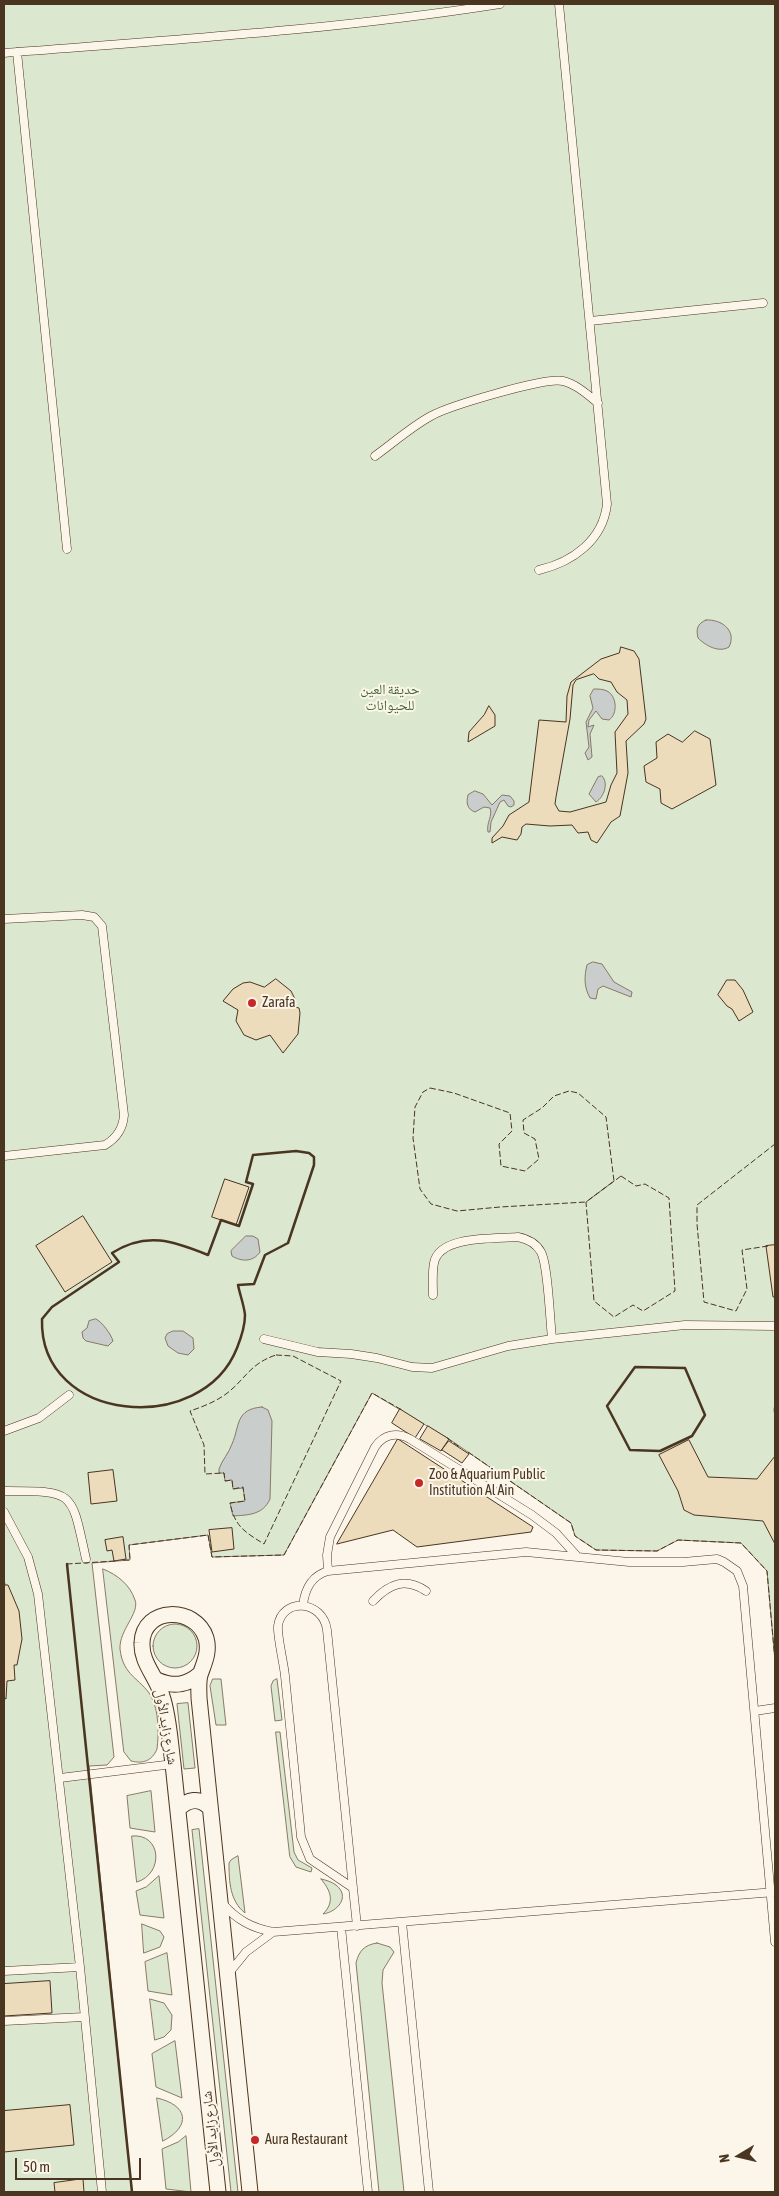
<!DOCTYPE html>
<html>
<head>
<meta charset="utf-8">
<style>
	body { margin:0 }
	#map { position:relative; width:779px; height:2196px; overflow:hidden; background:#fbf6e9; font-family:"Asap Condensed",sans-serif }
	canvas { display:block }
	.frame { position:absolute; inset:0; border:5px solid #4a3520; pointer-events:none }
	.north { position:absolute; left:714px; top:2131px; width:50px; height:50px; -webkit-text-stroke:4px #fbf6e9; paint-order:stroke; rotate:261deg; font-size:14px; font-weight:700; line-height:20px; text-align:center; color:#4a3520 }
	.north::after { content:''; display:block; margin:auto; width:18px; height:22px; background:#4a3520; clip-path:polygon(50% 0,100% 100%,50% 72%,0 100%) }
	.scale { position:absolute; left:15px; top:2158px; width:126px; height:22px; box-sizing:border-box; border:2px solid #4a3520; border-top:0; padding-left:6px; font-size:15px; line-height:18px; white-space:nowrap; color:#4a3520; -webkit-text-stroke:4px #fbf6e9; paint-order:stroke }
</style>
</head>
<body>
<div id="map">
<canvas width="779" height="2196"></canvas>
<div class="frame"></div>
<div class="north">N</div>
<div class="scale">50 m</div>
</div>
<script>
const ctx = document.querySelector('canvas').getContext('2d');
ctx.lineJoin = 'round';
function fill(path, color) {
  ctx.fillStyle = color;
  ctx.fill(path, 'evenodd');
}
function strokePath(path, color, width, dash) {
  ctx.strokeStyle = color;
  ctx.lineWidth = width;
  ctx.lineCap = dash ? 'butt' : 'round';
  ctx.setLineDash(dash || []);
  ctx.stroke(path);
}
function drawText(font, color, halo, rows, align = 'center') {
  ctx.font = font + ' "Asap Condensed","Noto Naskh Arabic",sans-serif';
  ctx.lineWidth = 4;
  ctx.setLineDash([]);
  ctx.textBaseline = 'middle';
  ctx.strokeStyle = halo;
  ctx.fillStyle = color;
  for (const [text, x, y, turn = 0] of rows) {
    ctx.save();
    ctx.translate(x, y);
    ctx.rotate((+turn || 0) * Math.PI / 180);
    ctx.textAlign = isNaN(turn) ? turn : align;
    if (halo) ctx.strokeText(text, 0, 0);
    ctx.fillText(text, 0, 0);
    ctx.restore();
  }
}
const green = new Path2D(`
	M 4,4 L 775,4 L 775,1661 L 767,1571 L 741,1543 L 678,1540 L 657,1551 L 596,1550 L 575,1536 L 571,1523 L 449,1439 L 372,1393 L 284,1555 L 212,1557 L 208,1535 L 129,1545 L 130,1560 L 92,1563 L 114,1757 L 107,1765 L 89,1766 L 132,2192 L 4,2192 Z
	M 103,1569 C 118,1575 130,1585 135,1600 C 140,1613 119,1630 120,1649 C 123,1676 140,1678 151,1696 C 159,1711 159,1733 157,1749 C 152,1761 143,1764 131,1761 L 124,1752 Z
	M153 1646a22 22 0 1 1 44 0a22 22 0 1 1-44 0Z
	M 213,1679 L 221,1679 L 226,1725 L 216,1725 L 210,1686 Z
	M 277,1679 L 282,1720 L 275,1721 L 271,1686 L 273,1681 Z
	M 188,1703 L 195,1768 L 184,1769 L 177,1704 Z
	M 276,1732 L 280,1732 L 294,1852 L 298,1860 L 312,1868 L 311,1872 L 296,1867 L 290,1857 Z
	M 151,1791 L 155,1832 L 130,1828 L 127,1796 Z
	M 199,1829 L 238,2192 L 231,2192 L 192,1830 Z
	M 132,1836 C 162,1833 164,1874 137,1882 Z
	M 238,1856 L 245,1913 C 230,1901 229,1882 229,1863 L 231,1860 Z
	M 159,1876 L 164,1918 L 140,1915 L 136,1891 L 146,1887 Z
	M 321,1879 C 326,1880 332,1882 336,1885 C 351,1897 337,1912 323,1914 C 335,1902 331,1891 321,1879 Z
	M 142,1924 L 160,1931 L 164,1937 L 160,1947 L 144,1953 Z
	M 377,1943 L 390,1947 L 394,1952 L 383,1970 L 382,1983 L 404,2192 L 379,2192 L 356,1963 C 359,1951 364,1945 377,1943 Z
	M 167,1953 L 172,1995 L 148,1991 L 145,1962 Z
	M 150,1999 L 164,2003 L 172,2015 L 171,2030 L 164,2037 L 155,2040 Z
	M 175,2041 L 182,2098 L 156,2087 L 152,2054 Z
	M 157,2098 C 188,2105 192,2126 163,2141 Z
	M 186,2136 L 191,2192 L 166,2189 L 162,2149 L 178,2142 Z`);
fill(green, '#dce7d0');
strokePath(green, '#887966', 1);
const water = new Path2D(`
	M 706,620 C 722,619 737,631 729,647 C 719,653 706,646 698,638 C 696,629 697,624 706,620 Z
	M 594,689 C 598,689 603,689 607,691 C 617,696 618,714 609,720 L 602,719 L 596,711 L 589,720 L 588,727 L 594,725 L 590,734 L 592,757 L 588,760 L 585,753 L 589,747 L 586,722 L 593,708 L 590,696 Z
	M 602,776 C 609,783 604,797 596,802 L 589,794 L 598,777 Z
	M 475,791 L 483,794 L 492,805 L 502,795 L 510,796 L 514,801 L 514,805 L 511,807 L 508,806 L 504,800 L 500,802 L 491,822 L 490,832 L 488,832 C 486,823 493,816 490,808 L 484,807 L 475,812 C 467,809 466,803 468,795 Z
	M 593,962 L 602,964 L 614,982 L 632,992 L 631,997 L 603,986 L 598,989 L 596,999 L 590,998 C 584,987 584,977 587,965 Z
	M 246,1236 L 253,1236 L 258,1239 L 260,1252 C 253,1262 242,1262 232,1256 L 231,1251 Z
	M 96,1319 C 102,1322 111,1334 113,1341 L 108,1346 L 86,1341 L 83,1338 L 82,1332 L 87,1328 L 89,1321 Z
	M 173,1331 L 183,1331 L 193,1338 L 194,1349 L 188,1355 L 178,1353 L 168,1346 L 165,1338 L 167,1334 Z
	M 262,1407 L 268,1410 L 272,1421 L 270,1499 C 263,1515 248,1515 233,1516 L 230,1503 L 245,1501 L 243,1488 L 233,1489 L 232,1480 L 225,1481 L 224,1473 L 219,1473 L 219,1469 C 222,1460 229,1453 232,1444 C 240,1426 235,1409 262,1407 Z`);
fill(water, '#c9cecd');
strokePath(water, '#887966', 1);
const building = new Path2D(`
	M 621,647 L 634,651 L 639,659 L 646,719 L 644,724 L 626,741 L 628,773 L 620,816 L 611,822 L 597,843 L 591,840 L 588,832 L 578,833 L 572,825 L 550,826 L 526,824 L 522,827 L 521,834 L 517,840 L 502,837 L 492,843 L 492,838 L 503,826 L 509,815 L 529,802 L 539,720 L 566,722 L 567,696 L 571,682 L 601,659 L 619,653 ZM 594,674 L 599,679 L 611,682 L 617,692 L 627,700 L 628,714 L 615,732 L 617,773 L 611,785 L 606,802 L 570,812 L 559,811 L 555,804 L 556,797 L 570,719 L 573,685 L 576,680 Z
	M 489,706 L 495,715 L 495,726 L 468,742 L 469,732 L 484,715 Z
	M 695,731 L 710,739 L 716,785 L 672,809 L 661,803 L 660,789 L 646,782 L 644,766 L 657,758 L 656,742 L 668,734 L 682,742 Z
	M 276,979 L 291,991 L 295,999 L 295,1007 L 299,1008 L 300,1013 L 298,1034 L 283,1053 L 270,1035 L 256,1040 L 244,1035 L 236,1021 L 238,1010 L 223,1001 L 233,989 L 243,983 L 250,982 L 264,987 Z
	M 727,980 L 735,980 L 743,990 L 753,1012 L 739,1021 L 732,1009 L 727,1006 L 718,995 Z
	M 225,1179 L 249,1187 L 236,1225 L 212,1217 Z
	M 83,1216 L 112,1262 L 65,1292 L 36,1246 Z
	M 775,1245 L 775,1297 L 773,1297 L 766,1246 Z
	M 400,1409 L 424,1424 L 415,1438 L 392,1423 Z
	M 428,1426 L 449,1439 L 441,1451 L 420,1439 Z
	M 398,1439 L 533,1527 L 531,1532 L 417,1547 L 393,1530 L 337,1544 Z
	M 689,1440 L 708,1477 L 757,1479 L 775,1456 L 775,1544 L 763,1521 L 694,1515 L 684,1510 L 678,1491 L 659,1455 Z
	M 449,1441 L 469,1454 L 462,1463 L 442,1450 Z
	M 113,1470 L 117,1501 L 91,1504 L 88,1473 Z
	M 232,1528 L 234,1549 L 212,1552 L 209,1530 Z
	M 123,1537 L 126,1559 L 114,1561 L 112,1550 L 107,1551 L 105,1540 Z
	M 4,1579 L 5,1585 L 8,1585 L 19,1611 L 22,1639 L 17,1665 L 14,1665 L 15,1680 L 7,1681 L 6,1699 L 4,1698 Z
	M 50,1981 L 52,2013 L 4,2016 L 4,1984 Z
	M 70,2105 L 74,2145 L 4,2152 L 4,2111 Z
	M 83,2179 L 84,2192 L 55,2192 L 54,2183 Z`);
fill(building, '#ecdcbc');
strokePath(building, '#4a3520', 1);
const service = new Path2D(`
	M 17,52 L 67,549
	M 4,53 C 170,40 335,30 500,4
	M 590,321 L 763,303
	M 375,456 C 393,443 411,427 431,416 C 449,406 545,377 563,381 C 576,384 588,395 598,403
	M 539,570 C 573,562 603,540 607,504 L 559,4
	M 4,919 L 82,915 L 94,917 L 102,926 L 124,1115 C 123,1129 117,1138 105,1145 L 4,1156
	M 433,1295 C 433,1285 432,1273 434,1263 C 439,1235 495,1239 518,1237 C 528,1239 536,1243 541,1252 C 548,1265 550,1320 552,1339
	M 264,1339 L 318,1352 L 351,1354 L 377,1358 L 412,1367 L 432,1368 L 508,1346 L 552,1339 L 685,1325 L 775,1326
	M 4,1431 L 39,1418 L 69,1395
	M 4,1491 C 75,1491 71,1490 86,1559
	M 4,1512 L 28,1557 L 38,1594 L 80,1967 L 102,2192
	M 328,1571 L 327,1555 L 330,1537 L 375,1447 C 384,1434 397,1432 410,1439 L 532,1515 L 556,1533 L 576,1555
	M 373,1601 C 389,1584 405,1577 426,1591
	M 303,1605 C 305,1589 311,1576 328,1571 L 526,1552 L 629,1562 L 683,1562 L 717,1559 L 724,1562 L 737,1571 L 743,1586 L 775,1942
	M 755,1711 L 775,1708
	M 60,1778 L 173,1764
	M 353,1888 L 310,1859 L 301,1837 C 296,1783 290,1729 285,1676 C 284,1664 277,1636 278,1626 C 282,1597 323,1600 327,1630 L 353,1888 L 357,1926
	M 223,1904 C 237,1920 252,1928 273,1932 L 775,1892
	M 402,1922 L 429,2192
	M 341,1927 L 368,2192
	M 4,1971 L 80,1967
	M 229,1973 L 246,1952 L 273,1932
	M 4,2021 L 84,2017`);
const minor = new Path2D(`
	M 157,1680 C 173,1687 186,1686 200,1674
	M 178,1809 C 188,1799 199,1797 209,1807
	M 218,2192 L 173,1764 C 170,1741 169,1717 162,1696 C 157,1677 141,1663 142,1643 C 143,1606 196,1606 206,1638 C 210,1652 204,1663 200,1675 C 198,1683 199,1691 199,1698 L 250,2192`);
strokePath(service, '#4a3520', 9);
strokePath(minor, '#4a3520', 17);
strokePath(service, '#fbf6e9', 8);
strokePath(minor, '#fbf6e9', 15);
strokePath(new Path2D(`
	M 430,1088 L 454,1093 L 510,1113 L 512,1131 L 499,1144 L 501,1166 L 525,1171 L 539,1159 L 535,1139 L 524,1133 L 523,1120 L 542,1108 L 554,1096 L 569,1091 L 578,1093 L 606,1117 L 614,1181 L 586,1202 L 500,1207 L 457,1211 L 431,1204 L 420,1189 L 413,1138 L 415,1107 L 423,1092 Z
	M 621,1176 L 636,1186 L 645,1184 L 669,1198 L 675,1291 L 643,1311 L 633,1305 L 614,1317 L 594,1301 L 586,1202 Z
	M 768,1246 L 742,1250 L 747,1289 L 736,1311 L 704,1302 L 697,1224 L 697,1205 L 775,1144
	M 276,1355 L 293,1356 L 341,1381 L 264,1544 C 245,1532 235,1527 230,1503 L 245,1501 L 243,1487 L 233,1489 L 232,1480 L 225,1481 L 224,1473 L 205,1474 L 204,1445 L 190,1411 C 202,1407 215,1402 226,1394 C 246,1379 249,1364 276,1355 Z
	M 447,1438 L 461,1448
	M 468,1452 L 571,1523 L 575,1536 L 596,1550 L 657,1551 L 678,1540 L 741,1543 L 767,1571 L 775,1661
	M 123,1560 L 130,1560 L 129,1545 L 208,1535 L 212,1557 L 284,1555 L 372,1393 L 402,1410
	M 115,1561 L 67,1564 L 132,2192`), '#4a3520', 1, [6, 2.5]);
strokePath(new Path2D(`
	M 296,1151 L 309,1153 L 314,1157 L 314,1165 L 288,1243 L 265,1255 L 254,1284 L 238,1285 C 240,1295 244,1305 245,1315 C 245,1326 241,1338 237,1348 C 202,1437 39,1424 42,1319 L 52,1307 L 119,1262 L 112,1253 C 146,1231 174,1241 208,1255 L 221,1220 L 239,1226 L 253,1184 L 246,1182 L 253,1155 Z
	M 635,1367 L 685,1368 L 705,1415 L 692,1436 L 660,1451 L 630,1450 L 607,1406 Z
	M 775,1408 L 775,1412
	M 67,1564 L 132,2192`), '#4a3520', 2.5);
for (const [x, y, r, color] of [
	[252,1003,5,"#c62828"],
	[419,1483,5,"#c62828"],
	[255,2140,5,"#c62828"]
]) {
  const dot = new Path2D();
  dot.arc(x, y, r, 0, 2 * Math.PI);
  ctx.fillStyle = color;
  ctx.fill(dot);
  strokePath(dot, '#fbf6e9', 2);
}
drawText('14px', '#436837', '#fbf6e9', [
	["حديقة العين",390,690],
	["للحيوانات",390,706]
]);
drawText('14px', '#4a3520', '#fbf6e9', [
	["Zarafa",262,1003],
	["Zoo & Aquarium Public",429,1475],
	["Institution Al Ain",429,1491],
	["Aura Restaurant",265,2140]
], 'left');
drawText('14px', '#4a3520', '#fbf6e9', [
	["شارع زايد الأول",166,1727,80],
	["شارع زايد الأول",211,2129,-96]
]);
</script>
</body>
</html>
